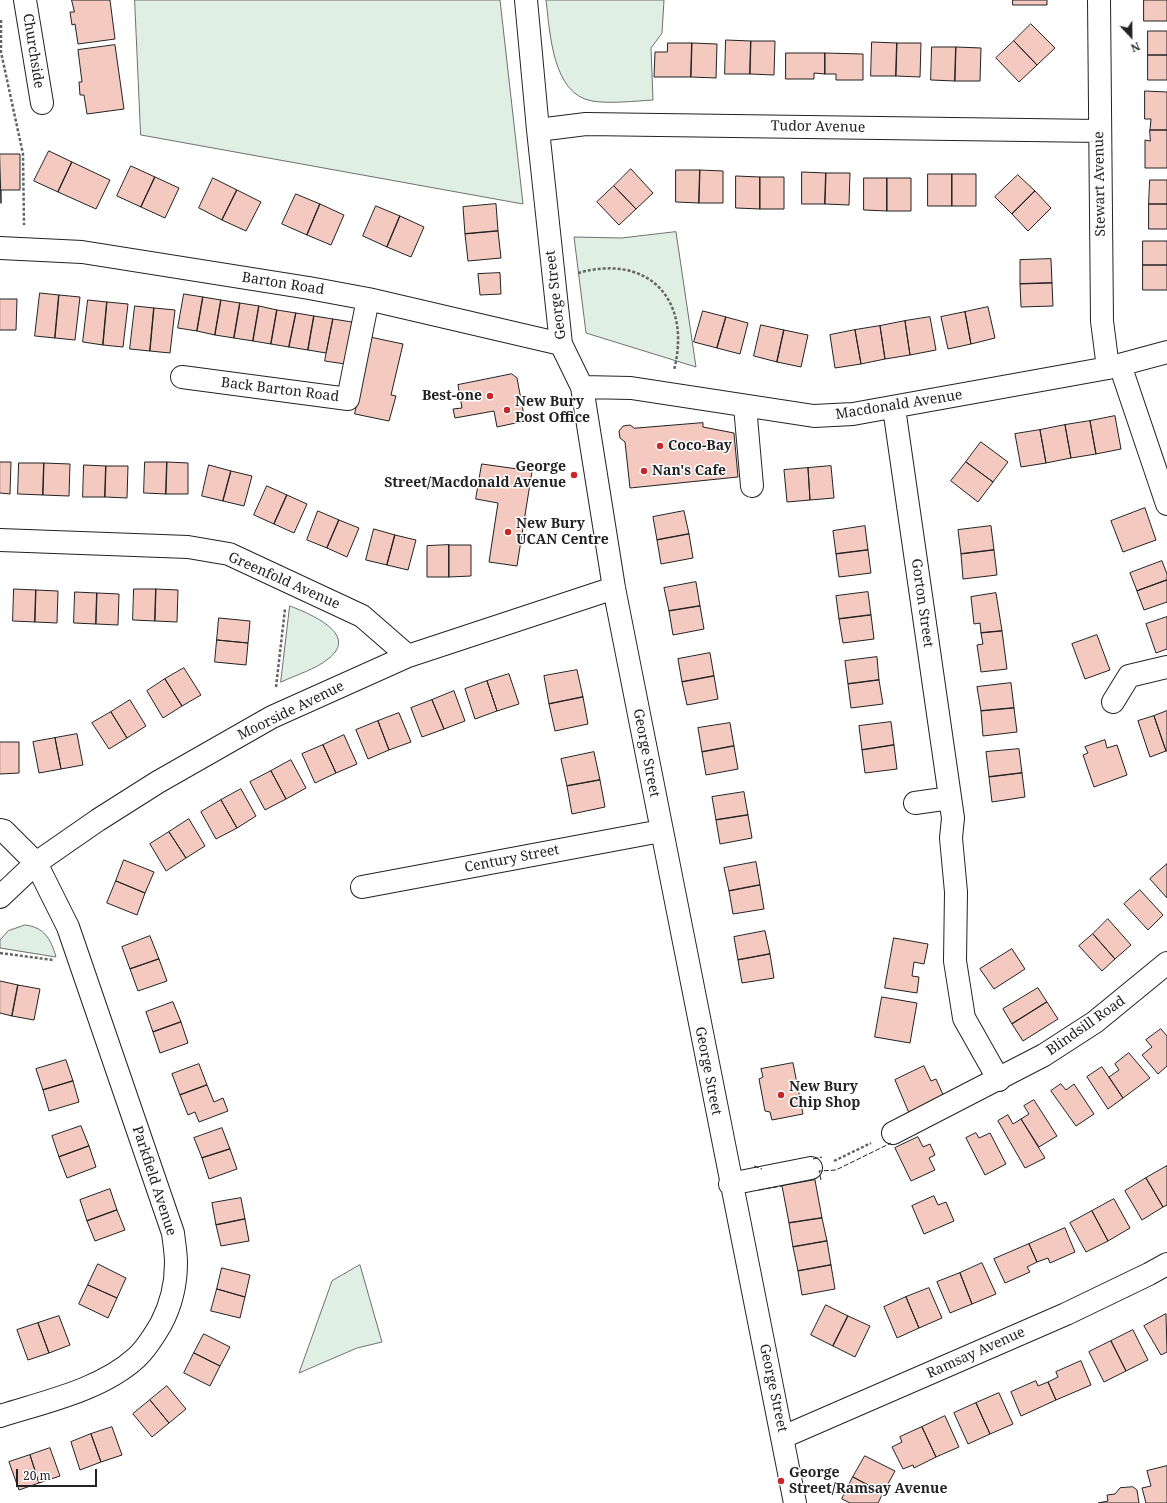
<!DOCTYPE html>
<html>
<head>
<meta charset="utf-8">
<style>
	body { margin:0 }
	#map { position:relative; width:1167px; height:1503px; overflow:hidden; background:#fff; font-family:"Noto Serif",serif }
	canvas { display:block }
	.north { position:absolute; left:1111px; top:16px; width:40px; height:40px; -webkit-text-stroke:3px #fff; paint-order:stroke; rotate:158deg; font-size:11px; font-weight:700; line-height:16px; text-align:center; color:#222 }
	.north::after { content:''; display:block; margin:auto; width:14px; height:18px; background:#222; clip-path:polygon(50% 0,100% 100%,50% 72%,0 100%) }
	.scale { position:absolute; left:16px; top:1469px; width:81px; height:18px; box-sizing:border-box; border:2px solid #222; border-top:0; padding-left:5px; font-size:12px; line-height:14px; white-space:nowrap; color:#222; -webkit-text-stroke:3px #fff; paint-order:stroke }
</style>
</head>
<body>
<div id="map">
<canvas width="1167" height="1503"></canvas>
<div class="north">N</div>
<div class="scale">20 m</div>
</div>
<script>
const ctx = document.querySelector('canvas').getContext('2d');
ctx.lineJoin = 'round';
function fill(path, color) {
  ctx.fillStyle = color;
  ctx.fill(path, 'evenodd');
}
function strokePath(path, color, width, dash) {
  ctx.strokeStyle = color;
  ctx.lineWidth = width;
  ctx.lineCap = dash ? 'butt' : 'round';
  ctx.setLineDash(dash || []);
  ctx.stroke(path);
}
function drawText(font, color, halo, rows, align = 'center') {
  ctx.font = font + ' "Noto Serif",serif';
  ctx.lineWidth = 3;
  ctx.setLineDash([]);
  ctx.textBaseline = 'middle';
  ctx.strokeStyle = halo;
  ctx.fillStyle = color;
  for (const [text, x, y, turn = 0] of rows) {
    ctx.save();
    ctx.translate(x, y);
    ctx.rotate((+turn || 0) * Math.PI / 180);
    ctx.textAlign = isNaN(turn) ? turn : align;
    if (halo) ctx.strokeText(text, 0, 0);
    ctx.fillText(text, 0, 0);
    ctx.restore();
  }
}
const green = new Path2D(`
	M 135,0 L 500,0 L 523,204 L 141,135 Z
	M 546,0 L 664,0 L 662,33 L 651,48 L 653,100 C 636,101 608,104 592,101 C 552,94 550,32 546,0 Z
	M 676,232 L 696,367 L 586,333 L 574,237 L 621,238 Z
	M 290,606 C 308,613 361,634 328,659 C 316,669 296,675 281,682 Z
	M 25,925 C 44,927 51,939 56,957 L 0,948 L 0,940 L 8,931 Z
	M 360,1265 L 382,1342 L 357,1348 L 299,1373 L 332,1281 Z`);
fill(green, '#e0efe3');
strokePath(green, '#6f6f6f', 1);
const building = new Path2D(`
	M 72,0 L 110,0 L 115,39 L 78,44 L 75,24 L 72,25 L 70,12 L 74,12 Z
	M 1013,0 L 1047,0 L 1047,5 L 1013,5 Z
	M 1144,0 L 1167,0 L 1167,21 L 1144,21 Z
	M 1031,24 L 1055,48 L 1037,65 L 1014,41 Z
	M 1148,31 L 1167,31 L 1167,55 L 1148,55 Z
	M 726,40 L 751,41 L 750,74 L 725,74 Z
	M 751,41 L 775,41 L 774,75 L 750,74 Z
	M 1014,41 L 1037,65 L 1019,82 L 996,58 Z
	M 872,42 L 897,43 L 896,76 L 871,76 Z
	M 668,43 L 692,43 L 691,77 L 654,77 L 655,52 L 667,52 Z
	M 692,43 L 717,44 L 716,78 L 691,77 Z
	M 897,43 L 921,43 L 920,77 L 896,76 Z
	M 115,45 L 124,109 L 87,114 L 84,95 L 80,95 L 79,82 L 82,82 L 78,50 Z
	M 932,47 L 956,47 L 955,81 L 931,80 Z
	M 956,47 L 981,48 L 980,81 L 955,81 Z
	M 786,53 L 825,53 L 825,74 L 814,73 L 814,79 L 786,79 Z
	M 825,53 L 863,54 L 863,80 L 836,80 L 836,74 L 825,74 Z
	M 1148,55 L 1167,55 L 1167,80 L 1148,80 Z
	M 1145,91 L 1167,92 L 1167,130 L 1150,130 L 1151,119 L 1145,119 Z
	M 1150,130 L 1167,130 L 1167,168 L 1145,168 L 1145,140 L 1150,141 Z
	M 49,151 L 72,162 L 58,192 L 34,181 Z
	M 0,154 L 20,154 L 20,190 L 1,190 L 1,203 Z
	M 72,162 L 110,180 L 96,209 L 58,192 Z
	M 131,166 L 155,177 L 141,207 L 117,196 Z
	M 631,169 L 653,193 L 636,209 L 614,186 Z
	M 676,170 L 700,170 L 699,203 L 676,202 Z
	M 700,170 L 723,171 L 723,203 L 699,203 Z
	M 802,172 L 826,173 L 825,204 L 802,204 Z
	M 826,173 L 850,173 L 849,205 L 825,204 Z
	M 928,174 L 952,174 L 952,206 L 928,206 Z
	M 952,174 L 976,174 L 976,206 L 952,206 Z
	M 1018,175 L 1035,191 L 1012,214 L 995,197 Z
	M 736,176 L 760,177 L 760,209 L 736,208 Z
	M 155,177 L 179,188 L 165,218 L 141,207 Z
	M 760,177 L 784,177 L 784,209 L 760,209 Z
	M 213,178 L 237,190 L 222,220 L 199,208 Z
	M 864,178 L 887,178 L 887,211 L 864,210 Z
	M 887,178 L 911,178 L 911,211 L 887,211 Z
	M 1150,180 L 1167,180 L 1167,204 L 1149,204 Z
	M 614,186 L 636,209 L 619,225 L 597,202 Z
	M 237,190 L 261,202 L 246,231 L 222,220 Z
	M 1035,191 L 1051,208 L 1028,231 L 1012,214 Z
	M 296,194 L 320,204 L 307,235 L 282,224 Z
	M 320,204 L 344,215 L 331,245 L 307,235 Z
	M 496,204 L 498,231 L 465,234 L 463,207 Z
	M 1149,204 L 1167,204 L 1167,229 L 1149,229 Z
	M 376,206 L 400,216 L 387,247 L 363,236 Z
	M 400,216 L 424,227 L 411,257 L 387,247 Z
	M 498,231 L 501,258 L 468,261 L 465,234 Z
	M 1143,241 L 1167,241 L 1167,265 L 1143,265 Z
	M 1051,259 L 1052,283 L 1020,284 L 1020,260 Z
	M 1143,265 L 1167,265 L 1167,290 L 1143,290 Z
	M 500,273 L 501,294 L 480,295 L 478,274 Z
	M 1052,283 L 1053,306 L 1021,307 L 1020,284 Z
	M 40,293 L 59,295 L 55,338 L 35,336 Z
	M 184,294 L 203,297 L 197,331 L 178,328 Z
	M 59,295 L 80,297 L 75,340 L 55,338 Z
	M 203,297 L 221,300 L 215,335 L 197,331 Z
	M 0,299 L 17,299 L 16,330 L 0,330 Z
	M 88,300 L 107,302 L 103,345 L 83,342 Z
	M 221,300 L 240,303 L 234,338 L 215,335 Z
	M 107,302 L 128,304 L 123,347 L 103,345 Z
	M 240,303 L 259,306 L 253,341 L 234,338 Z
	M 135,306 L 154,308 L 150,351 L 130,349 Z
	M 259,306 L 277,310 L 271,344 L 253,341 Z
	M 988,307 L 995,338 L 971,344 L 965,312 Z
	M 154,308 L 175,310 L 170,353 L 150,351 Z
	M 277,310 L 296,313 L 289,347 L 271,344 Z
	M 703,311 L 726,317 L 717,348 L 694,342 Z
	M 965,312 L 971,344 L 948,349 L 941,317 Z
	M 296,313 L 314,316 L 308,350 L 289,347 Z
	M 314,316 L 333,319 L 326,353 L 308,350 Z
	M 726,317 L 748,323 L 740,354 L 717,348 Z
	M 930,317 L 936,350 L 910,355 L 905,321 Z
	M 333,319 L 352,322 L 345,364 L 325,361 Z
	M 905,321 L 910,355 L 885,359 L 880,326 Z
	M 761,325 L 784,330 L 777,362 L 754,356 Z
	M 880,326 L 885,359 L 861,364 L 855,330 Z
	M 784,330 L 808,335 L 801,367 L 777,362 Z
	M 855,330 L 861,364 L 835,368 L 830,335 Z
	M 370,337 L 403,344 L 391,395 L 396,396 L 389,421 L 355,414 Z
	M 512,374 L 517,378 L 525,421 L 497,427 L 494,411 L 455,418 L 453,409 L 462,408 L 458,385 Z
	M 1115,416 L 1121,449 L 1096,454 L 1090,421 Z
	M 1090,421 L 1096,454 L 1071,458 L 1065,425 Z
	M 703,423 L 703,427 L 734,433 L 738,477 L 630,488 L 625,442 L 620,438 L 619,431 L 623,426 L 630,425 L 634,428 Z
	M 1065,425 L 1071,458 L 1046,463 L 1040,430 Z
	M 1040,430 L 1046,463 L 1021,467 L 1015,434 Z
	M 981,442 L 1008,462 L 993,482 L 966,462 Z
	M 0,462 L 11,462 L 10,494 L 0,493 Z
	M 145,462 L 167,462 L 166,494 L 144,493 Z
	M 167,462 L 188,463 L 188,494 L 166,494 Z
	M 966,462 L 993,482 L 978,502 L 951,481 Z
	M 19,463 L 44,463 L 43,495 L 18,494 Z
	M 44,463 L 70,464 L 69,496 L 43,495 Z
	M 482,464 L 532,471 L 517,566 L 489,562 L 498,503 L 476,499 Z
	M 84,465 L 106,466 L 105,497 L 83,497 Z
	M 209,465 L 231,471 L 223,501 L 202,496 Z
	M 106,466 L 128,466 L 127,498 L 105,497 Z
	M 831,466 L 834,498 L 810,500 L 808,468 Z
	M 808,468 L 810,500 L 787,502 L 784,470 Z
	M 231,471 L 252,476 L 244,506 L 223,501 Z
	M 267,486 L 287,495 L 274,524 L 254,515 Z
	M 287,495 L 307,504 L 294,533 L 274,524 Z
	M 1145,508 L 1156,540 L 1123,552 L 1111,521 Z
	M 318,511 L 339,520 L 327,548 L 307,540 Z
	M 684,511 L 689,534 L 657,540 L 653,517 Z
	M 339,520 L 359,528 L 347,557 L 327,548 Z
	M 865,526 L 868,550 L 836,554 L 833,531 Z
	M 991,526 L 994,550 L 961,554 L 958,530 Z
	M 374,529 L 395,535 L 387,565 L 366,560 Z
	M 689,534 L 693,558 L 661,564 L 657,540 Z
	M 395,535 L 416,540 L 408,570 L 387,565 Z
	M 449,545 L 471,545 L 471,576 L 449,577 Z
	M 449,545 L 449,577 L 427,577 L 427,546 Z
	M 868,550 L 871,573 L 839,577 L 836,554 Z
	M 994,550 L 997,575 L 963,579 L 961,554 Z
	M 1162,561 L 1167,574 L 1167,580 L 1137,591 L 1130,573 Z
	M 1167,580 L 1167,602 L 1144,610 L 1137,591 Z
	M 696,582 L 700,606 L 669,611 L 664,588 Z
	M 14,589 L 36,590 L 35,622 L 13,621 Z
	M 134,589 L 156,589 L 155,621 L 133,620 Z
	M 156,589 L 178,590 L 177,622 L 155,621 Z
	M 36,590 L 58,591 L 57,623 L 35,622 Z
	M 75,592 L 97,593 L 96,624 L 74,623 Z
	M 868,592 L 871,615 L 839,619 L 836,596 Z
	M 97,593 L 119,594 L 118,625 L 96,624 Z
	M 996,593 L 1002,631 L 981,633 L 980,623 L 974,624 L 971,597 Z
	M 700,606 L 704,629 L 673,635 L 669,611 Z
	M 871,615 L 874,639 L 843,643 L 839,619 Z
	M 1167,617 L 1167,649 L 1156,653 L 1146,624 Z
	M 219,618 L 250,621 L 248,643 L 217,640 Z
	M 1002,631 L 1007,669 L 981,672 L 977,645 L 983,644 L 981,633 Z
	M 1097,635 L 1110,670 L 1085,679 L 1072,644 Z
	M 217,640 L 248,643 L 246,665 L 215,662 Z
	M 710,653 L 714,676 L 682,682 L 678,659 Z
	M 877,657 L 879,680 L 848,684 L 845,661 Z
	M 184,668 L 201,695 L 182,706 L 165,679 Z
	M 577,670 L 583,697 L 549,704 L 544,676 Z
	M 509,674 L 519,704 L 497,711 L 487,681 Z
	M 714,676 L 718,699 L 687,705 L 682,682 Z
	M 165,679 L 182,706 L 163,718 L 147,691 Z
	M 879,680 L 883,704 L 851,708 L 848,684 Z
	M 487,681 L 497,711 L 475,719 L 465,689 Z
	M 1011,683 L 1014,708 L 981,711 L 977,687 Z
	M 454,691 L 465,721 L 444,729 L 432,700 Z
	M 583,697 L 588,724 L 555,731 L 549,704 Z
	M 130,700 L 146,726 L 127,738 L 111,712 Z
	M 432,700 L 444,729 L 422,737 L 411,708 Z
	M 1014,708 L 1017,732 L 983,736 L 981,711 Z
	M 1167,711 L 1167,751 L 1166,751 L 1154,716 Z
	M 111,712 L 127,738 L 109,749 L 92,723 Z
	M 399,713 L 411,742 L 389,750 L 378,721 Z
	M 1154,716 L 1166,751 L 1150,757 L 1138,721 Z
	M 378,721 L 389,750 L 368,759 L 356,730 Z
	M 891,722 L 894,745 L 862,750 L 859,726 Z
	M 730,723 L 734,746 L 702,752 L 698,728 Z
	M 77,734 L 83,765 L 61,769 L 55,738 Z
	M 344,735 L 357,764 L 336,773 L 323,745 Z
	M 55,738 L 61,769 L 39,773 L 33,742 Z
	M 1105,740 L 1107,748 L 1117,745 L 1127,775 L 1094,787 L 1083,755 L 1088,753 L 1085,747 Z
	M 0,742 L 19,742 L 19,773 L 0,774 Z
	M 323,745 L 336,773 L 315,783 L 302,754 Z
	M 894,745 L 897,769 L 865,773 L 862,750 Z
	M 734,746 L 738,769 L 706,775 L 702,752 Z
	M 1019,749 L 1022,773 L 989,777 L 986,752 Z
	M 594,752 L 600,780 L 567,786 L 561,759 Z
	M 291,760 L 306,788 L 286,799 L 271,771 Z
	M 271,771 L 286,799 L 265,810 L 250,782 Z
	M 1022,773 L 1025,797 L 992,802 L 989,777 Z
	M 600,780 L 605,807 L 572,814 L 567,786 Z
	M 241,789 L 256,816 L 237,828 L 221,800 Z
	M 744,792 L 748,815 L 716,820 L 712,797 Z
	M 221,800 L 237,828 L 216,839 L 201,812 Z
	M 748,815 L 752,838 L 720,844 L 716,820 Z
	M 189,819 L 205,846 L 186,858 L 169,832 Z
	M 169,832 L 186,858 L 166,871 L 150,844 Z
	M 124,860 L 154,872 L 145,893 L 116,881 Z
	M 756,862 L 760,885 L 729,891 L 724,868 Z
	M 1167,864 L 1167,898 L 1150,879 Z
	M 116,881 L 145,893 L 137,915 L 107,903 Z
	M 760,885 L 764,909 L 733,914 L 729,891 Z
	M 1140,890 L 1163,915 L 1148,930 L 1124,904 Z
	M 1108,919 L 1131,945 L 1115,959 L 1093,934 Z
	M 765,931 L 770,954 L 738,960 L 734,937 Z
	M 1093,934 L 1115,959 L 1102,971 L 1079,946 Z
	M 150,936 L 159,959 L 130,969 L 122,947 Z
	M 894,938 L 928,944 L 924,964 L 914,962 L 912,976 L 919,977 L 917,993 L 885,988 Z
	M 1012,949 L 1025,969 L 994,989 L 980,969 Z
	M 770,954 L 774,978 L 742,983 L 738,960 Z
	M 159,959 L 167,981 L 138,991 L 130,969 Z
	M 0,981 L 18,985 L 12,1016 L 0,1013 Z
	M 18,985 L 40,989 L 34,1020 L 12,1016 Z
	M 1038,988 L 1047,1002 L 1012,1024 L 1003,1009 Z
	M 882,997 L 917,1003 L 910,1043 L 875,1037 Z
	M 173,1002 L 181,1022 L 153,1032 L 146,1012 Z
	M 1047,1002 L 1058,1019 L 1023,1041 L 1012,1024 Z
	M 181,1022 L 188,1043 L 160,1053 L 153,1032 Z
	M 1161,1029 L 1167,1036 L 1167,1066 L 1158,1074 L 1142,1055 L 1152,1047 L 1146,1040 Z
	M 1129,1053 L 1150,1078 L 1123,1098 L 1109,1077 L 1119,1070 L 1115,1064 Z
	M 66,1060 L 73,1081 L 43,1090 L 36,1069 Z
	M 793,1063 L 803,1114 L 772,1120 L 770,1112 L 765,1111 L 759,1079 L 763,1077 L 761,1069 Z
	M 199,1064 L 207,1085 L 180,1095 L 172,1074 Z
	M 924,1066 L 931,1081 L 936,1079 L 944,1097 L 909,1113 L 895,1080 Z
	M 1102,1067 L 1123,1098 L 1108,1109 L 1087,1077 Z
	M 73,1081 L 79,1102 L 49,1111 L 43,1090 Z
	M 1061,1084 L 1066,1090 L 1074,1084 L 1094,1114 L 1076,1126 L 1051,1091 Z
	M 207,1085 L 214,1102 L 223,1098 L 228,1111 L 199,1122 L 195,1112 L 188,1115 L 180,1095 Z
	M 1034,1100 L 1057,1136 L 1039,1147 L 1021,1119 L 1029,1114 L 1024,1106 Z
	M 1008,1115 L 1013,1124 L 1021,1119 L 1045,1158 L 1025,1168 L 998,1121 Z
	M 81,1126 L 89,1146 L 59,1157 L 52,1136 Z
	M 222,1128 L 230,1149 L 202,1158 L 194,1138 Z
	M 976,1133 L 979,1138 L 990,1133 L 1006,1164 L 985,1175 L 966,1138 Z
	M 918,1137 L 923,1147 L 930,1144 L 935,1155 L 929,1158 L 935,1170 L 911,1181 L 895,1148 Z
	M 89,1146 L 96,1167 L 67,1178 L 59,1157 Z
	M 230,1149 L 237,1169 L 209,1179 L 202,1158 Z
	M 1167,1166 L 1167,1205 L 1163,1207 L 1146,1178 Z
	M 1146,1178 L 1163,1207 L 1142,1220 L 1125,1191 Z
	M 815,1180 L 822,1218 L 789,1223 L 782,1186 Z
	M 110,1189 L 117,1210 L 87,1221 L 80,1200 Z
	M 934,1196 L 938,1205 L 946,1202 L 954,1221 L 924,1234 L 912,1206 Z
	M 241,1198 L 245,1219 L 216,1225 L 212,1203 Z
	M 1114,1199 L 1130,1228 L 1108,1241 L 1092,1211 Z
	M 117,1210 L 125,1230 L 95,1241 L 87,1221 Z
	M 1092,1211 L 1108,1241 L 1086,1252 L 1070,1223 Z
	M 822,1218 L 827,1241 L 793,1247 L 789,1223 Z
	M 245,1219 L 249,1241 L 221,1246 L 216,1225 Z
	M 1065,1228 L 1075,1252 L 1050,1263 L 1048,1258 L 1037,1262 L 1029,1244 Z
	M 827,1241 L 831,1265 L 798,1271 L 793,1247 Z
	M 1029,1244 L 1037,1262 L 1027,1267 L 1030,1272 L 1005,1283 L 994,1259 Z
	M 982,1263 L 996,1294 L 972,1304 L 960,1273 Z
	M 98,1264 L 126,1278 L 117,1298 L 88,1285 Z
	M 831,1265 L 835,1289 L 802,1295 L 798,1271 Z
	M 222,1268 L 250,1275 L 245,1297 L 217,1289 Z
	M 960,1273 L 972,1304 L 950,1313 L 937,1282 Z
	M 88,1285 L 117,1298 L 108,1318 L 79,1304 Z
	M 929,1288 L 942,1318 L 919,1328 L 906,1297 Z
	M 217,1289 L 245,1297 L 240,1318 L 211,1311 Z
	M 906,1297 L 919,1328 L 897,1338 L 884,1307 Z
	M 826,1305 L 848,1316 L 833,1346 L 811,1335 Z
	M 1166,1314 L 1167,1352 L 1161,1355 L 1144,1326 Z
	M 59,1316 L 70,1345 L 49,1353 L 38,1323 Z
	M 848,1316 L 870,1326 L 855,1357 L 833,1346 Z
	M 38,1323 L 49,1353 L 28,1360 L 17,1330 Z
	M 1133,1330 L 1148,1360 L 1126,1371 L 1111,1341 Z
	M 204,1334 L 230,1347 L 220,1366 L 194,1353 Z
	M 1111,1341 L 1126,1371 L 1104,1382 L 1089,1352 Z
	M 194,1353 L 220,1366 L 210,1386 L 184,1373 Z
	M 1081,1361 L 1091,1385 L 1056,1400 L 1048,1382 L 1058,1377 L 1056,1372 Z
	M 1036,1381 L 1038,1386 L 1048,1382 L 1056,1400 L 1021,1416 L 1011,1392 Z
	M 167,1386 L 186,1409 L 169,1423 L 150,1400 Z
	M 999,1393 L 1013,1424 L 990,1434 L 976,1403 Z
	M 150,1400 L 169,1423 L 152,1437 L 133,1414 Z
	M 976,1403 L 990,1434 L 968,1444 L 954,1413 Z
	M 945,1416 L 959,1447 L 936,1457 L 922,1427 Z
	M 112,1427 L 122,1455 L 101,1462 L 91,1434 Z
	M 922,1427 L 936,1457 L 914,1468 L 913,1465 L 903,1469 L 892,1447 L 902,1442 L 900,1437 Z
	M 91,1434 L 101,1462 L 80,1470 L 71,1442 Z
	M 50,1448 L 60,1476 L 39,1483 L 30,1455 Z
	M 30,1455 L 39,1483 L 19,1490 L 9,1462 Z
	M 865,1456 L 895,1471 L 883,1493 L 853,1477 Z
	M 1167,1466 L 1167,1503 L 1146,1503 L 1142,1488 L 1151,1486 L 1147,1471 Z
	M 853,1477 L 883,1493 L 878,1503 L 850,1503 L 842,1499 Z
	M 1133,1487 L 1137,1490 L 1139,1503 L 1098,1503 L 1108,1501 L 1107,1495 L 1115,1494 L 1120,1488 Z`);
fill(building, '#f3c9c0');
strokePath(building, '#222', 1);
const minor = new Path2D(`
	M 25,0 L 42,103
	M 526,0 L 538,130 L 561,344 L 582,387 L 614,588 L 795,1503
	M 1099,0 L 1102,321 L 1108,368
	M 538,130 L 586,124 L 1100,131
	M 0,248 L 82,252 L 309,288 L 368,299 L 561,344
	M 1120,365 L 1167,504
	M 182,377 L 348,399 L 368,299
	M 582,387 L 631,388 L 814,416 L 853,414 L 1108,368 L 1167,352
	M 745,406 L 752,486
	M 894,408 L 953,818 L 951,838 L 956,892 L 955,961 L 964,1018 L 999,1080
	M 0,540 L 188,547 L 229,554 L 362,616 L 408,656
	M 1113,702 L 1129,676 L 1167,667
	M 915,803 L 950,798
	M 0,830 L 4,831 L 36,863 L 68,927 L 173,1233 C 174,1242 176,1253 176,1263 C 176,1284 171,1305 161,1324 C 154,1336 146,1349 136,1358 C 101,1390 44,1402 0,1416
	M 362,887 L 661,831
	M 0,897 L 36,863 L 98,820 L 158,782 L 272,717 L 408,656 L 614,588
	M 893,1133 L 1044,1055 L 1095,1022 L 1167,963
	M 730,1184 L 811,1168
	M 783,1437 L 1066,1314 L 1149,1274 L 1167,1264`);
strokePath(minor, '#222', 24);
strokePath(new Path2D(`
	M 1,20 L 1,52 L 23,154 L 24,225
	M 578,273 C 649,253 692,300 674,370
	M 276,687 L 285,609
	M 0,953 L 53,960
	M 834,1161 L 871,1143`), '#646464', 2.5, [3, 2]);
strokePath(minor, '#fff', 22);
strokePath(new Path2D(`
	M 813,1159 L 822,1157
	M 754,1166 L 762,1169
	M 821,1180 L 819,1171 L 836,1170 L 891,1143
	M 759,1190 L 782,1186`), '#222', 1, [5, 2]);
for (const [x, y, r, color] of [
	[490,396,4,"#c62828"],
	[507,410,4,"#c62828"],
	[660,446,4,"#c62828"],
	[644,471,4,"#c62828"],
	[574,475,4,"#c62828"],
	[508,532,4,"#c62828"],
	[781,1095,4,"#c62828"],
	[781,1481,4,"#c62828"]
]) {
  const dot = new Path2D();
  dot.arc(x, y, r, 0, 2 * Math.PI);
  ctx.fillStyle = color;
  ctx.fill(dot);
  strokePath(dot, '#fff', 1.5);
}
drawText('14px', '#222', '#fff', [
	["Churchside",33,51,81],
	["Tudor Avenue",818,127,1],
	["Stewart Avenue",1100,184,-91],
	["Barton Road",283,284,9],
	["George Street",556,295,-97],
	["Back Barton Road",280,390,7],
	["Macdonald Avenue",899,405,-9],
	["Greenfold Avenue",284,581,24],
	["Gorton Street",922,603,82],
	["Moorside Avenue",291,711,-26],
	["George Street",646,753,79],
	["Century Street",512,859,-11],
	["Blindsill Road",1086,1026,-35],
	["George Street",708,1071,79],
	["Parkfield Avenue",154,1181,72],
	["Ramsay Avenue",976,1353,-24],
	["George Street",773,1388,78]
]);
drawText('bold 14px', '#222', '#fff', [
	["Best-one",482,396,"right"],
	["New Bury",515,402],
	["Post Office",515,418],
	["Coco-Bay",668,446],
	["George",566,467,"right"],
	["Street/Macdonald Avenue",566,483,"right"],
	["Nan's Cafe",652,471],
	["New Bury",516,524],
	["UCAN Centre",516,540],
	["New Bury",789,1087],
	["Chip Shop",789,1103],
	["George",789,1473],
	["Street/Ramsay Avenue",789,1489]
], 'left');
</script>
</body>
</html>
